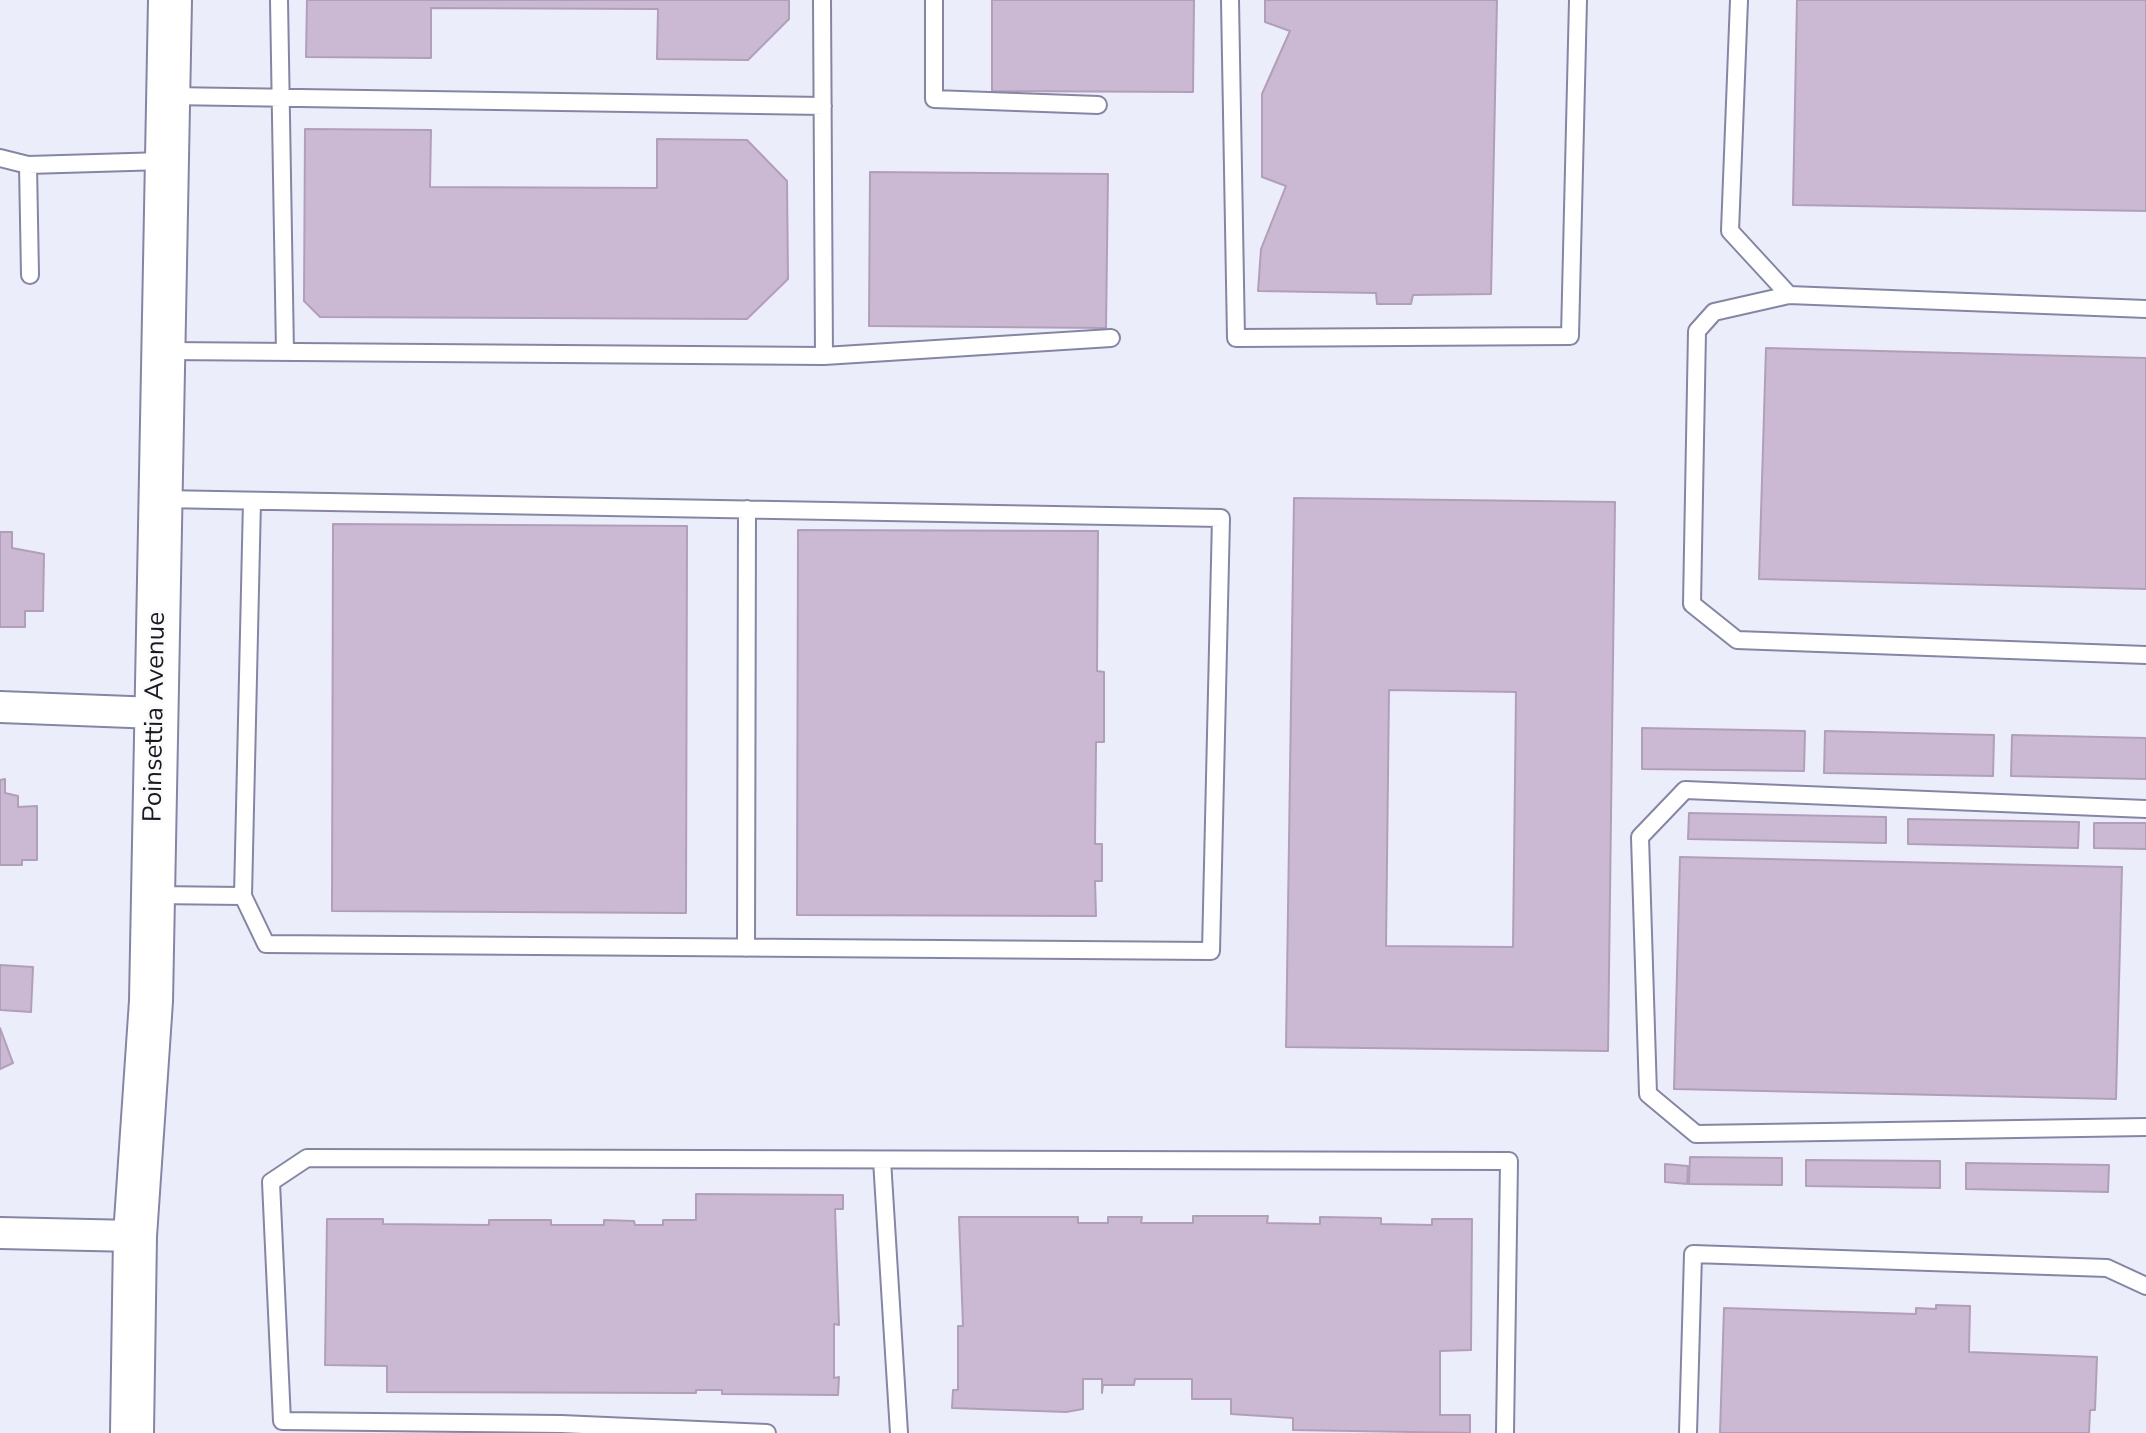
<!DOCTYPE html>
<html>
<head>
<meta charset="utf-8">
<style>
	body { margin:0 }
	canvas { display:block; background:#ecedfa }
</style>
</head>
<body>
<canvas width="2146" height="1433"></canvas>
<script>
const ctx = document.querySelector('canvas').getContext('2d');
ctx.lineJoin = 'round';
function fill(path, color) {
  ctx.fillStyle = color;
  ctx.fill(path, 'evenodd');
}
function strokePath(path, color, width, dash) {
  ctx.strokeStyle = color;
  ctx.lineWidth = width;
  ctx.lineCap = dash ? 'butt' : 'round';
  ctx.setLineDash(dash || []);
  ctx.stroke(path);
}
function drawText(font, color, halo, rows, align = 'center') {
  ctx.font = font + ' "Nunito Sans",sans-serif';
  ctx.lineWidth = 6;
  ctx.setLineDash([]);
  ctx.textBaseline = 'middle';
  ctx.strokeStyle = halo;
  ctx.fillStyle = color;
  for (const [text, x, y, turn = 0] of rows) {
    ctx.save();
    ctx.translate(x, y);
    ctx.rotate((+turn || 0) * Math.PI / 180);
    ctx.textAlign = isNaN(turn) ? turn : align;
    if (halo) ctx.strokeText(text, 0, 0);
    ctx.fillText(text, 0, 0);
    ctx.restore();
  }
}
const building = new Path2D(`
	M 307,0 L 789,0 L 789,19 L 748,60 L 657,59 L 658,9 L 431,8 L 431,58 L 306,57 Z
	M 992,0 L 1194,0 L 1193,92 L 992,91 Z
	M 1265,0 L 1497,0 L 1491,294 L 1413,295 L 1411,304 L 1377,304 L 1376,293 L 1258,291 L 1261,249 L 1286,186 L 1262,177 L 1262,94 L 1290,31 L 1265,22 Z
	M 1797,0 L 2146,0 L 2146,211 L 1793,205 Z
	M 305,129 L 431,130 L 430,187 L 657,188 L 657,139 L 747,140 L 787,181 L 788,279 L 747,319 L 320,317 L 304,301 Z
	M 870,172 L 1108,174 L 1106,328 L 869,326 Z
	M 1766,348 L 2146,358 L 2146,589 L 1759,579 Z
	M 1294,498 L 1615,502 L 1608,1051 L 1286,1047 ZM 1389,690 L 1516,692 L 1513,947 L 1386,946 Z
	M 333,524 L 687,526 L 686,913 L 332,911 Z
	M 798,530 L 1098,531 L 1097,671 L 1104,672 L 1104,742 L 1096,742 L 1095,844 L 1102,844 L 1102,881 L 1095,881 L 1096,916 L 797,915 Z
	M 0,532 L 12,532 L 12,548 L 44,554 L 43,611 L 25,611 L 25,627 L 0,627 Z
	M 1642,728 L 1805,731 L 1804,771 L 1642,769 Z
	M 1825,731 L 1994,735 L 1993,776 L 1824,773 Z
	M 2012,735 L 2146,738 L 2146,779 L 2011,776 Z
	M 5,779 L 5,793 L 18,796 L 18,807 L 37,806 L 37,860 L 22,860 L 22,865 L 0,865 L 0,780 Z
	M 1689,813 L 1886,817 L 1886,843 L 1688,839 Z
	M 1908,819 L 2079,822 L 2078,848 L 1908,844 Z
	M 2094,823 L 2146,823 L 2146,849 L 2094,848 Z
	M 1680,857 L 2122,867 L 2116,1099 L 1674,1089 Z
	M 0,965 L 33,967 L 31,1012 L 0,1010 Z
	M 0,1028 L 13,1063 L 0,1069 Z
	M 1690,1157 L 1782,1158 L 1782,1185 L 1689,1184 Z
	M 1806,1160 L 1940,1161 L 1940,1188 L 1806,1186 Z
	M 1966,1163 L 2109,1165 L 2108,1192 L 1966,1189 Z
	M 1665,1164 L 1688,1166 L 1687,1184 L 1665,1182 Z
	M 696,1194 L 843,1195 L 843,1209 L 835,1209 L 839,1325 L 834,1324 L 834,1378 L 839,1377 L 838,1395 L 722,1394 L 722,1390 L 696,1390 L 696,1393 L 387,1392 L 387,1366 L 325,1365 L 327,1219 L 383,1219 L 383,1224 L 489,1225 L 489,1220 L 551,1220 L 551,1225 L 604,1225 L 604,1220 L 634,1221 L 635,1225 L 663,1225 L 663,1220 L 696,1220 Z
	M 1193,1216 L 1268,1216 L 1267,1223 L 1320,1224 L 1320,1217 L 1381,1218 L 1381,1224 L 1432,1225 L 1432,1219 L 1472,1219 L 1471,1350 L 1440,1351 L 1440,1415 L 1470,1415 L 1470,1433 L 1293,1430 L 1293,1418 L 1231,1414 L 1231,1399 L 1192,1399 L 1192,1379 L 1135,1379 L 1134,1385 L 1103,1385 L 1102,1393 L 1102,1379 L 1083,1379 L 1083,1409 L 1066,1412 L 952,1408 L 953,1390 L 958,1390 L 958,1326 L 963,1326 L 959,1217 L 1078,1217 L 1078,1223 L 1108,1223 L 1108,1217 L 1142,1217 L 1141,1223 L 1193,1223 Z
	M 1936,1305 L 1970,1306 L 1969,1352 L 2097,1357 L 2095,1410 L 2090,1410 L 2089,1433 L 1720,1433 L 1724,1308 L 1916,1314 L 1916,1308 L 1936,1309 Z`);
fill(building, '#cbb9d4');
strokePath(building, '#b19fba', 2);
const lane = new Path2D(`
	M 279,0 L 285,352
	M 822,0 L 824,356 L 1111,338
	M 934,0 L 934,99 L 1098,105
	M 1230,0 L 1236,338 L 1570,336 L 1578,0
	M 1739,0 L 1730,231 L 1789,295 L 2146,309
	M 169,96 L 823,106
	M 0,158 L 28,165
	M 30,275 L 28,165 L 164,161
	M 1789,295 L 1714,312 L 1697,331 L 1692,604 L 1737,640 L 2146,655
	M 166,351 L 824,356
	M 2146,809 L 1685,790 L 1640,837 L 1648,1094 L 1696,1134 L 2146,1127
	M 153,895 L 243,896 L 266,944 L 1211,951 L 1221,518 L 161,499
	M 243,896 L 252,501
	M 746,948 L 747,509
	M 882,1160 L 899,1433
	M 767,1433 L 561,1424 L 282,1421 L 271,1182 L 307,1158 L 1509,1161 L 1505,1433
	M 1688,1433 L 1693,1254 L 2107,1268 L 2146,1286`);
const street = new Path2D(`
	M 0,707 L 156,713
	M 0,1233 L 135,1236`);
const secondary = new Path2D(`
	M 132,1433 L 135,1236 L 151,1001 L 170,0`);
strokePath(lane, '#8586a3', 20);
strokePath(street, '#8586a3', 34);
strokePath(secondary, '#8586a3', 46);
strokePath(lane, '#fff', 16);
strokePath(street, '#fff', 30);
strokePath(secondary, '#fff', 42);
drawText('26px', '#191924', '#fbfbfb', [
	["Poinsettia Avenue",156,717,-89]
]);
</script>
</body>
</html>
